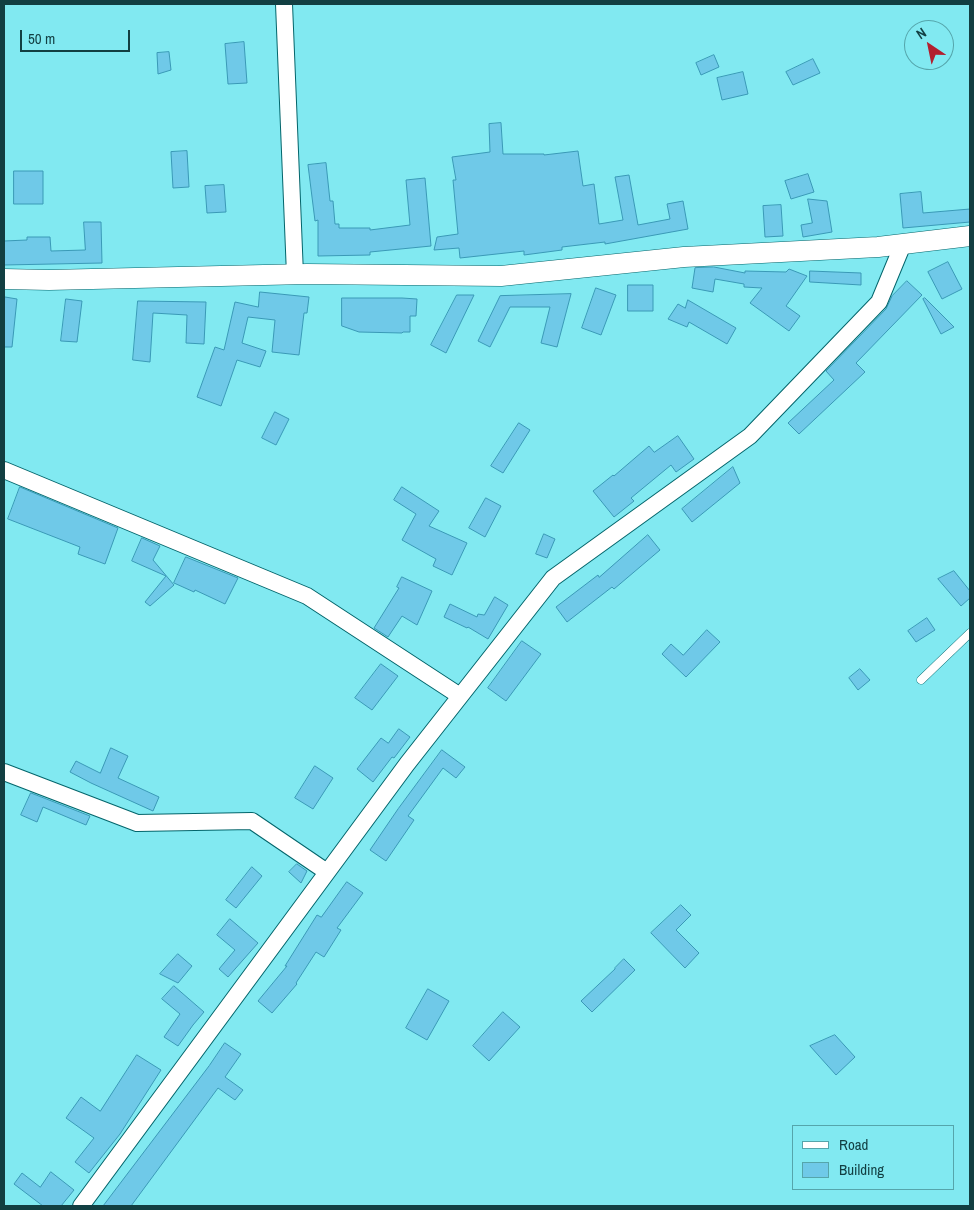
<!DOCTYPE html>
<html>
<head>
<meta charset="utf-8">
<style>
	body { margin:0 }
	#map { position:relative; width:974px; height:1210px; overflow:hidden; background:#81e9f1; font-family:"Archivo Narrow",sans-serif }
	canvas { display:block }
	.frame { position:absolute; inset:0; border:5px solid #123f42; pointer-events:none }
	.legend { position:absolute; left:792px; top:1125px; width:162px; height:65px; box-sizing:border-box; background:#81e9f1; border:1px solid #55a5ab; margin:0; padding:6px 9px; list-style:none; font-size:15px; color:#123f42 }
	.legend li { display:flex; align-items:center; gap:10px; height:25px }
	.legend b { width:25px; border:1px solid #55a5ab }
	.north { position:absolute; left:904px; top:20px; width:50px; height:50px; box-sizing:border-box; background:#81e9f1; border:1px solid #55a5ab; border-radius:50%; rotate:326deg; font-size:14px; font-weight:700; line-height:20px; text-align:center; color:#123f42 }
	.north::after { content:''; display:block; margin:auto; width:18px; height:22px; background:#b21f2f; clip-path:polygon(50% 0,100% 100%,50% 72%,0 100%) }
	.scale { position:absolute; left:20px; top:30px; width:110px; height:22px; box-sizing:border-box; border:2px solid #123f42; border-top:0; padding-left:6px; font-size:15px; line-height:18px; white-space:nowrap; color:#123f42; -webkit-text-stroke:4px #81e9f1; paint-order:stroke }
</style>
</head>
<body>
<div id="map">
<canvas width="974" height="1210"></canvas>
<div class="frame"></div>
<ul class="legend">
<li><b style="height:6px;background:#fff"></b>Road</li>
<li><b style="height:14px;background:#6fc9e8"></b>Building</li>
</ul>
<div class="north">N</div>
<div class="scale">50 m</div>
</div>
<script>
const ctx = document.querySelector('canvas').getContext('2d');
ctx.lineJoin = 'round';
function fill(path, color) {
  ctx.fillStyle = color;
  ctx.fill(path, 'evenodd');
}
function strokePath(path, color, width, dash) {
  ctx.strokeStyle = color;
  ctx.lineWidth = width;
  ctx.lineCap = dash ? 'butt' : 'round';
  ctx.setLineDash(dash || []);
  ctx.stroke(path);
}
const building = new Path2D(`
	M 244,42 L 247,83 L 228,84 L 225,44 Z
	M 169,52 L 171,70 L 158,74 L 157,53 Z
	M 714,55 L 719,67 L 701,75 L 696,63 Z
	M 813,59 L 820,73 L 793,85 L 786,72 Z
	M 743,72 L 748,94 L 722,100 L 717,78 Z
	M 501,123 L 503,154 L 544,154 L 544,155 L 578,151 L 583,186 L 594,184 L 599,224 L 623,220 L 615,177 L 629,175 L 638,225 L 670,219 L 667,204 L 683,201 L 688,229 L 605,244 L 605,242 L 562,247 L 562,250 L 524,255 L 524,251 L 460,258 L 459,248 L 434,250 L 437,237 L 458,234 L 453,180 L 456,180 L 452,157 L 490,152 L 489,124 Z
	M 187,151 L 189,187 L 173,188 L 171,152 Z
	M 326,163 L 330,201 L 333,201 L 335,224 L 339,224 L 339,228 L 370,228 L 370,230 L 410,225 L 406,180 L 425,178 L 431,246 L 370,252 L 370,255 L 318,256 L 318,220 L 315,221 L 308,165 Z
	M 14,171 L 43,171 L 43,204 L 14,204 Z
	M 808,174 L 814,192 L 791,199 L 785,181 Z
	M 224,185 L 226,212 L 207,213 L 205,186 Z
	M 921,192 L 923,213 L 970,209 L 970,222 L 903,228 L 900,194 Z
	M 808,199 L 827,201 L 832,232 L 803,237 L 801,225 L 812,223 Z
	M 781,205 L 783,236 L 765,237 L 763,206 Z
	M 84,222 L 101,222 L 102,263 L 4,265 L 4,241 L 27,240 L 27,237 L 50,237 L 51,251 L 85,250 Z
	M 948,262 L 962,289 L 942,299 L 928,272 Z
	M 714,267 L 745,273 L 745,271 L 786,272 L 789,269 L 807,276 L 786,306 L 800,316 L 789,331 L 750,303 L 762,288 L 744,287 L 744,284 L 715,279 L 713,292 L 692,288 L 695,268 Z
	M 810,271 L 861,273 L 861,285 L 810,282 Z
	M 907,281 L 922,295 L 856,363 L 865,372 L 799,434 L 788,423 L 834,380 L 826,371 L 886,309 L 892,296 Z
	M 628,285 L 653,285 L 653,311 L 628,311 Z
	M 596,288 L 616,295 L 601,335 L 582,328 Z
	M 260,292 L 309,297 L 307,313 L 304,313 L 299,355 L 272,352 L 275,320 L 248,317 L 242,343 L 266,351 L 260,367 L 237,360 L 221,406 L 197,397 L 215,347 L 224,350 L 235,302 L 258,307 Z
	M 571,294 L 557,347 L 541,343 L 550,307 L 510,307 L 490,347 L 478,341 L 500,296 Z
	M 457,295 L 474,295 L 446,353 L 431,345 Z
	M 5,297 L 17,299 L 12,347 L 4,347 Z
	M 342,298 L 402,298 L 417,299 L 416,316 L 410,316 L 410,332 L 403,332 L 402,333 L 359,332 L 342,326 Z
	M 925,298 L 954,327 L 941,334 L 923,299 Z
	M 66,299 L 82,301 L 77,342 L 61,341 Z
	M 688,300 L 736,328 L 727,344 L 689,322 L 687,327 L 668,319 L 678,304 L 685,308 Z
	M 138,301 L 206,302 L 204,344 L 186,343 L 187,315 L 153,313 L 150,362 L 133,360 Z
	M 275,412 L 289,419 L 276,445 L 262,438 Z
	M 519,423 L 530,430 L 503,473 L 491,466 Z
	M 678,436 L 694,459 L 676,472 L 671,465 L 631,498 L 634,501 L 614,517 L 593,491 L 613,475 L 614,476 L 649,446 L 654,452 Z
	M 733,467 L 740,483 L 692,522 L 682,509 Z
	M 20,487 L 118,528 L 105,564 L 78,554 L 80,547 L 8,519 Z
	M 402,487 L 439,511 L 429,526 L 467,543 L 452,575 L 433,566 L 436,559 L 402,540 L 416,514 L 394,500 Z
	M 486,498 L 501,506 L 485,537 L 469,528 Z
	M 544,534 L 555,539 L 547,558 L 536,554 Z
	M 648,535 L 660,550 L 614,589 L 612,587 L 567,622 L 556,607 L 598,575 L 599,577 Z
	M 142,538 L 160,546 L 153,560 L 174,585 L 150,606 L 145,602 L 166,576 L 132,561 Z
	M 186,557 L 238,578 L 225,604 L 195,590 L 194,592 L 174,583 Z
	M 954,571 L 970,591 L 970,598 L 961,606 L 938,579 Z
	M 402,577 L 432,591 L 417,625 L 402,616 L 388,637 L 374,628 L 399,588 L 397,587 Z
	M 495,597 L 508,605 L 488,639 L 468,627 L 467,628 L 444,617 L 450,604 L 477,617 L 478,614 L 484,615 Z
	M 927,618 L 935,630 L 916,642 L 908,631 Z
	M 707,630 L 720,642 L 686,677 L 662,654 L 671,644 L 683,655 Z
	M 522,641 L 541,654 L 506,701 L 488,688 Z
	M 381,664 L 398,676 L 372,710 L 355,698 Z
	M 860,669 L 870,680 L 858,690 L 849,678 Z
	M 399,729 L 410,737 L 394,758 L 392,757 L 373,782 L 357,769 L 381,738 L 388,743 Z
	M 111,748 L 128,756 L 118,778 L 159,797 L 153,811 L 91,783 L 70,772 L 76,761 L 100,773 Z
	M 442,750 L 465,767 L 456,778 L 443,768 L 408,816 L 414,820 L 386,861 L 370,850 L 398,809 Z
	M 315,766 L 333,778 L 313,809 L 295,798 Z
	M 31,793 L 90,816 L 86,825 L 43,807 L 37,822 L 21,815 Z
	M 297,864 L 307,871 L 301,883 L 289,872 Z
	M 252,867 L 262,876 L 236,908 L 226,900 Z
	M 347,882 L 363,893 L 337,928 L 341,930 L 324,957 L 316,952 L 296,983 L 297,984 L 272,1013 L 258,1001 L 287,966 L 285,966 L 317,915 L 321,917 Z
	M 681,905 L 691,915 L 676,930 L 699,953 L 685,968 L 651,933 Z
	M 230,919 L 258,943 L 228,977 L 219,969 L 235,950 L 217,935 Z
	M 178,954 L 192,966 L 178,983 L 160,974 Z
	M 624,959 L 635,970 L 592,1012 L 581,1001 L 615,969 L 615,968 Z
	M 174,986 L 204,1012 L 193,1025 L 178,1046 L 164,1037 L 180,1014 L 162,999 Z
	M 428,989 L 449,1001 L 427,1040 L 406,1028 Z
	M 503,1012 L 520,1027 L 489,1061 L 473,1046 Z
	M 835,1035 L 855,1057 L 836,1075 L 810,1046 Z
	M 225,1043 L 241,1054 L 225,1077 L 243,1090 L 235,1100 L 218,1088 L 131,1206 L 103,1206 L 209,1066 Z
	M 137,1055 L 161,1070 L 120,1134 L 89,1173 L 75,1162 L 94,1138 L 66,1118 L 81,1097 L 100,1111 Z
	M 51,1172 L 74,1190 L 61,1206 L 43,1206 L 14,1184 L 22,1173 L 40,1187 Z`);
fill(building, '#6fc9e8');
strokePath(building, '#3a99b6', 1);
const service = new Path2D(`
	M 921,680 L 970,633`);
const minor = new Path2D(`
	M 284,4 L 295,275
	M 4,470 L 307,596 L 460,696
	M 4,772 L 137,823 L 252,821 L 327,872
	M 81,1206 L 407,764 L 553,578 L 750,436 L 879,302 L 903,244`);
const tertiary = new Path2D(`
	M 4,279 L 49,280 L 307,274 L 501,276 L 684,257 L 878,247 L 970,236`);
strokePath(service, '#03656b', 9);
strokePath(minor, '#03656b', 18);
strokePath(tertiary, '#03656b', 21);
strokePath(service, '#fff', 8);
strokePath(minor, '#fff', 16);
strokePath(tertiary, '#fff', 20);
</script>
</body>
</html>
